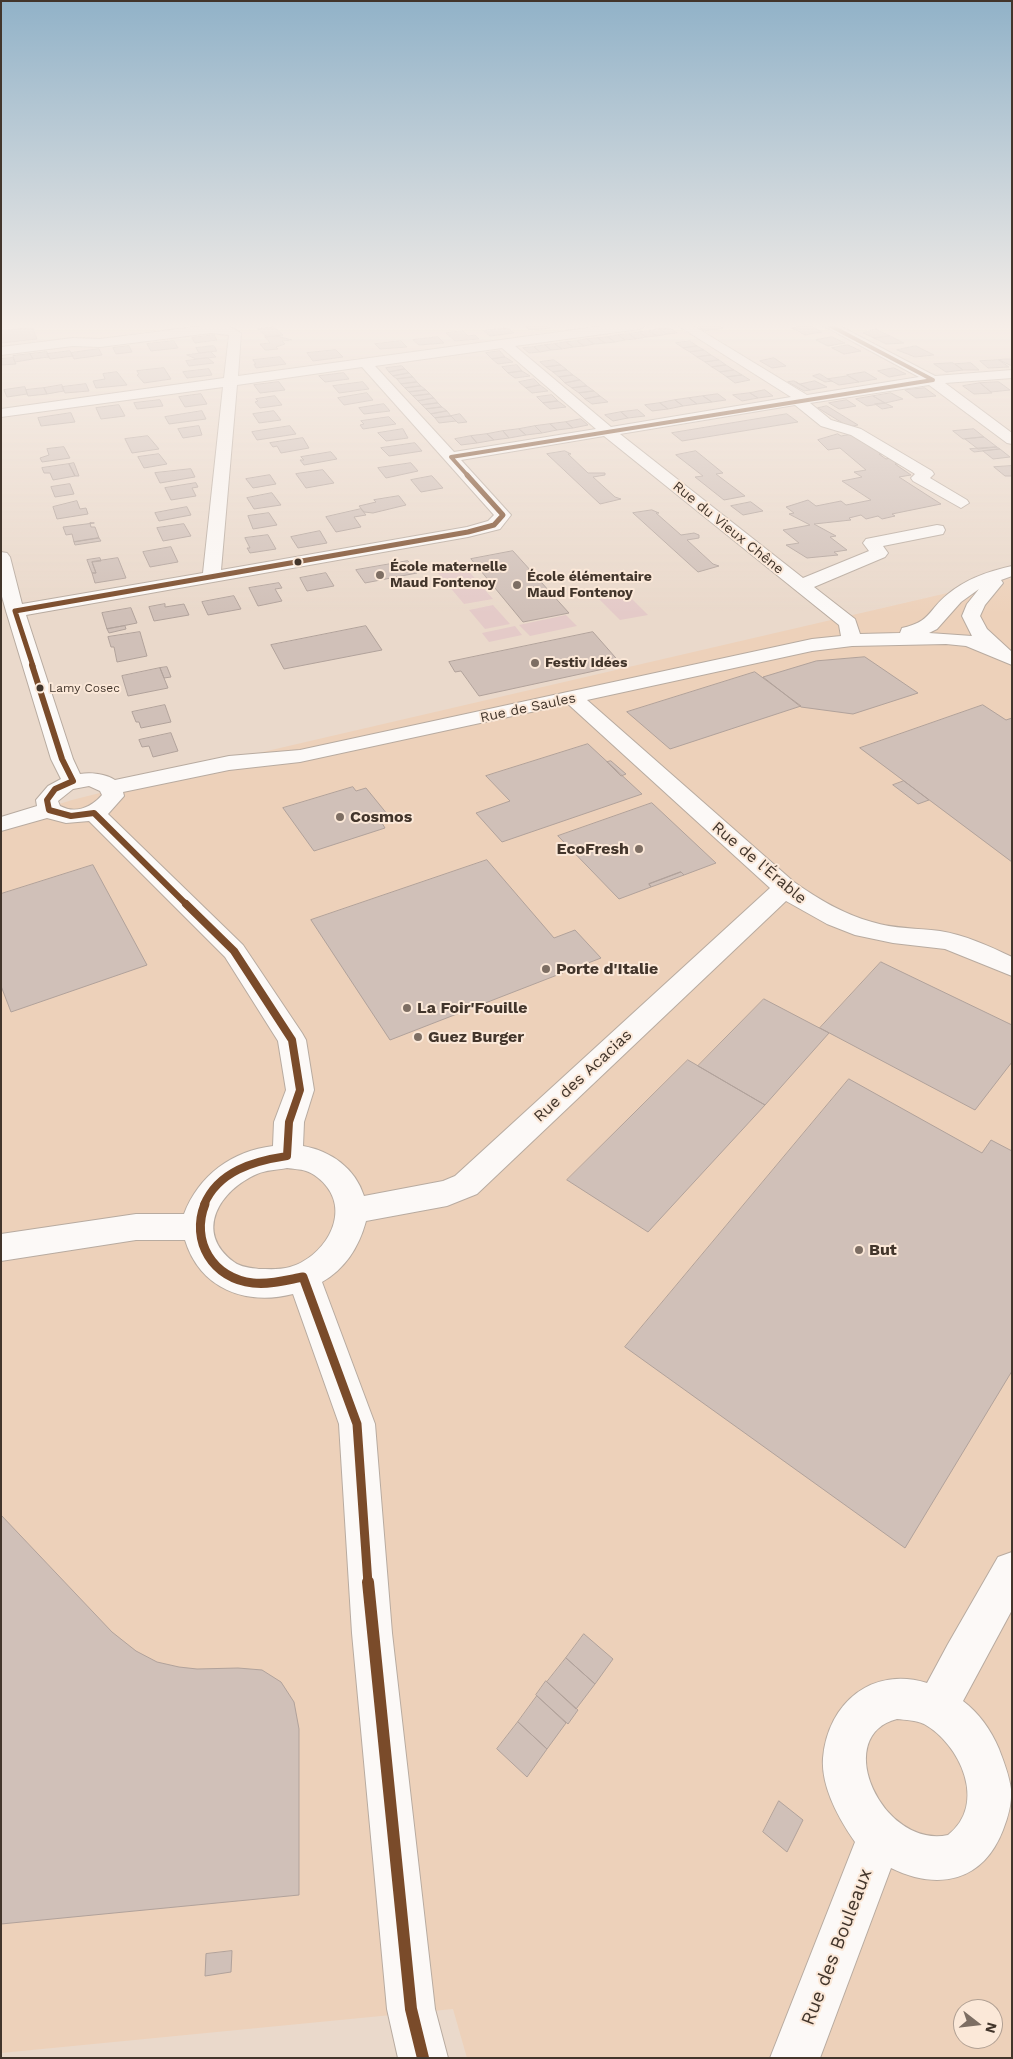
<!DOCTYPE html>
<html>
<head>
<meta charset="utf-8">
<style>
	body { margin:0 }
	#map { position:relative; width:1013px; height:2059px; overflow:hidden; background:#ead9cb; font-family:"Work Sans",sans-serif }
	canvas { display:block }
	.frame { position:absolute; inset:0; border:2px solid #42352b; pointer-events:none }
	.north { position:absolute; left:953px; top:1999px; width:50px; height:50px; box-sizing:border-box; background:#fbe8d8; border:1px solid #b1a093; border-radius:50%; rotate:106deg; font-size:14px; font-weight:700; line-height:20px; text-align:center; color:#42352b }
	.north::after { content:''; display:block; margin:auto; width:18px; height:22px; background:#7d6e63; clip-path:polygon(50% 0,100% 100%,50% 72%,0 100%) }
</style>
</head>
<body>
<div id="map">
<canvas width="1013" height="2059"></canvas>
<div class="frame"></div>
<div class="north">N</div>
</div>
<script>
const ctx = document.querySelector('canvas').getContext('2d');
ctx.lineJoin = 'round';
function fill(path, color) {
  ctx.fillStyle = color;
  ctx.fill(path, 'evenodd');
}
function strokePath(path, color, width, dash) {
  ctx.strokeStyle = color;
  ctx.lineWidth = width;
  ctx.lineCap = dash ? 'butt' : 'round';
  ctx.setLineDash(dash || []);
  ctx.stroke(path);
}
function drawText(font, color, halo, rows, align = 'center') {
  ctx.font = font + ' "Work Sans",sans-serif';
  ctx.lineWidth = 4;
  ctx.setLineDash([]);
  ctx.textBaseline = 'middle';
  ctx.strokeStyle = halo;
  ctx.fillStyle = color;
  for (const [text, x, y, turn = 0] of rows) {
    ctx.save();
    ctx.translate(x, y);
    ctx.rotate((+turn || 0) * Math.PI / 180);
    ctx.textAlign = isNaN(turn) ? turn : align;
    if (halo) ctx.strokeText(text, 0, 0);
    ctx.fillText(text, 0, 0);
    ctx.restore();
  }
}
fill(new Path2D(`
	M 1012,578 L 1012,2058 L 467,2058 L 453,2009 L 1,2053 L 1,822 L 72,800 L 267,751 ZM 963,2009 L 993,2009 L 993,2039 L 963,2039 Z`), '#edd1ba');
fill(new Path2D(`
	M 459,560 L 493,599 L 464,604 L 432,566 Z
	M 622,589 L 648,615 L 620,620 L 595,595 Z
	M 493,605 L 510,624 L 485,629 L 469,610 Z
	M 566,615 L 577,626 L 530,636 L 519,625 Z
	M 515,626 L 522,635 L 489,642 L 482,633 Z`), '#e4cac8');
const building = new Path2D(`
	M 524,325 L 545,325 L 550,328 L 530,330 Z
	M 697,325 L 718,325 L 723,328 L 705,331 Z
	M 809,325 L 822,332 L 805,335 L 792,328 Z
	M 274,327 L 283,335 L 267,337 L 258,329 Z
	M 28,328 L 33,328 L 37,339 L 1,343 L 1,331 Z
	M 508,328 L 514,333 L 490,336 L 484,331 Z
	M 670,328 L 677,333 L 667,334 L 659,329 Z
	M 659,329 L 667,334 L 657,336 L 649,331 Z
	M 876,329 L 890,336 L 874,338 L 863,333 Z
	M 463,331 L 468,336 L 475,335 L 479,339 L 455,341 L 446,333 Z
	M 649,331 L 657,336 L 646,337 L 639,332 Z
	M 639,332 L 646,337 L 636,339 L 629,334 Z
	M 629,334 L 636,339 L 625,340 L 618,335 Z
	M 214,335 L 217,340 L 195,343 L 192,338 Z
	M 618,335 L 625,340 L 615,342 L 608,337 Z
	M 277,336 L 292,340 L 282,341 L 285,344 L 276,347 L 278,349 L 268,350 L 265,350 L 260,344 L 270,343 L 265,337 Z
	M 890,336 L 904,343 L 886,344 L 874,338 Z
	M 438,337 L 444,343 L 419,345 L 413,340 Z
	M 608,337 L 615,342 L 605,343 L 598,338 Z
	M 832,337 L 845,343 L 828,346 L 816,340 Z
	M 598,338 L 605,343 L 594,344 L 587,339 Z
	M 587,339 L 594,344 L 584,346 L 577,341 Z
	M 174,341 L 178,348 L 151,351 L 147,344 Z
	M 401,341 L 407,347 L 380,349 L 375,344 Z
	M 577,341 L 584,346 L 573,347 L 566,342 Z
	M 690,341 L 697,346 L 683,348 L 676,343 Z
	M 566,342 L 573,347 L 562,349 L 555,344 Z
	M 555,344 L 562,349 L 551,350 L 545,345 Z
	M 545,345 L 551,350 L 540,352 L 534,347 Z
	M 848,345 L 861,351 L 844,354 L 832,348 Z
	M 129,346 L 132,352 L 116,354 L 113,348 Z
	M 214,346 L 217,351 L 199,353 L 196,348 Z
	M 697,346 L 704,350 L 690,352 L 683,348 Z
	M 916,346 L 934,355 L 915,357 L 897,350 Z
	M 534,347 L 540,352 L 529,353 L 523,348 Z
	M 99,349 L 102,355 L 74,359 L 71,353 Z
	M 336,350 L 343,357 L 313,361 L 307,353 Z
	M 704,350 L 711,355 L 697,357 L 690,352 Z
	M 70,351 L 73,356 L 50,359 L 47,354 Z
	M 500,351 L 505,357 L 492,359 L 486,353 Z
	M 47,352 L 49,357 L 33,359 L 30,354 Z
	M 211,352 L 216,357 L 196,359 L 187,355 Z
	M 30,354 L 33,359 L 15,362 L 13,356 Z
	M 711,355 L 719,360 L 705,362 L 697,357 Z
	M 280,357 L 286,364 L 256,368 L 254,364 L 256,364 L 253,360 Z
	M 505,357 L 513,362 L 498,364 L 492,359 Z
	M 13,358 L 16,364 L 1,365 L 1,359 Z
	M 208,358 L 214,363 L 189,366 L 186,361 Z
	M 774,358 L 786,366 L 772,368 L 760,361 Z
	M 1004,359 L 1012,359 L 1012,366 L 999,360 Z
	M 554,360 L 561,365 L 546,367 L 540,362 Z
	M 719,360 L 726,365 L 712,367 L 705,362 Z
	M 999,360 L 1009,367 L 988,368 L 980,361 Z
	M 953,363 L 963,370 L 946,372 L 934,364 Z
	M 971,363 L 979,370 L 963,370 L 955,364 Z
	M 517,365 L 522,371 L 508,373 L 502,367 Z
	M 561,365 L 567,370 L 553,372 L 546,367 Z
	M 726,365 L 734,370 L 720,372 L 712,367 Z
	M 402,366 L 405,369 L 389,372 L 386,368 Z
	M 164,368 L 171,379 L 144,383 L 137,375 L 139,374 L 137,371 Z
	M 894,368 L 906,374 L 889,377 L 878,371 Z
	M 209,369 L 212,375 L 187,378 L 183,372 Z
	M 405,369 L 409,373 L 393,376 L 389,372 Z
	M 567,370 L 573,375 L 559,377 L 553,372 Z
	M 734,370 L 742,375 L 727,377 L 720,372 Z
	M 522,371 L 530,376 L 515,378 L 508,373 Z
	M 117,372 L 127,385 L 96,388 L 93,381 L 105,379 L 103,374 Z
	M 865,372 L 877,379 L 859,382 L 847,375 Z
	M 344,373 L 349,379 L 325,382 L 319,376 Z
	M 409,373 L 413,377 L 397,379 L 393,376 Z
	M 820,374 L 828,379 L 832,381 L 825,382 L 813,376 Z
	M 573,375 L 580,380 L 565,383 L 559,377 Z
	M 742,375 L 750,380 L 735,383 L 727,377 Z
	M 848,376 L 859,382 L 839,385 L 828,379 Z
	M 413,377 L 417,382 L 401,384 L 397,379 Z
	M 534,379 L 540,385 L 526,388 L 519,382 Z
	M 580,380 L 587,386 L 572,388 L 565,383 Z
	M 794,381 L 796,382 L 810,390 L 804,391 L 788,382 Z
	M 815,381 L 827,387 L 810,390 L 796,382 L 799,384 Z
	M 279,382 L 285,390 L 260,393 L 254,385 Z
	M 363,382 L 369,389 L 339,393 L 333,386 Z
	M 417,382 L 421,386 L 405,388 L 401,384 Z
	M 999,382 L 1010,390 L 991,392 L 980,383 Z
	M 980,383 L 992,393 L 974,394 L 963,386 Z
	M 86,384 L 89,391 L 65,393 L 62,387 Z
	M 62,385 L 64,391 L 47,394 L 44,388 Z
	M 540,385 L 548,391 L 532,393 L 526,388 Z
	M 421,386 L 426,390 L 409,392 L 405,388 Z
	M 587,386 L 594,391 L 579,393 L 572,388 Z
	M 25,387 L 27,394 L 7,397 L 4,390 Z
	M 44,388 L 47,394 L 28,396 L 26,390 Z
	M 925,388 L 936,396 L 916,398 L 905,390 Z
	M 426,390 L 430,394 L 413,396 L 409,392 Z
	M 765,390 L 773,396 L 758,398 L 750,393 Z
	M 594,391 L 600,396 L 585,399 L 579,393 Z
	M 367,393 L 373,400 L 344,405 L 338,398 Z
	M 750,393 L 758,398 L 742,401 L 733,395 Z
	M 891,393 L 903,399 L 885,403 L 873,396 Z
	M 201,394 L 207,404 L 185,407 L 179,397 Z
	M 430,394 L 434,398 L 418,401 L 413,396 Z
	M 718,394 L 726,400 L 712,402 L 703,396 Z
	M 552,395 L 558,401 L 543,403 L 537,397 Z
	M 275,396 L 282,405 L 260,408 L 255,402 L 258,401 L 256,399 Z
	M 600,396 L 608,402 L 592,404 L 585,399 Z
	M 703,396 L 712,402 L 697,404 L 689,398 Z
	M 873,396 L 885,403 L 867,406 L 856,399 Z
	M 434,398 L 438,403 L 422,405 L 418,401 Z
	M 689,398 L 697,404 L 683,406 L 675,400 Z
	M 160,400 L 163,406 L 137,409 L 134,403 Z
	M 675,400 L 683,406 L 668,409 L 660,403 Z
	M 847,400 L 856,406 L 839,409 L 829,403 Z
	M 558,401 L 566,407 L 550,409 L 543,403 Z
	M 438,403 L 442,407 L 426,409 L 422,405 Z
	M 660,403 L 668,409 L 652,411 L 645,405 Z
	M 885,403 L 893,407 L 882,409 L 875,404 Z
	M 384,404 L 390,411 L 364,414 L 359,408 Z
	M 119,405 L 125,416 L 101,419 L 96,408 Z
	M 827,406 L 858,425 L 849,427 L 818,408 Z
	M 442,407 L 447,411 L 431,414 L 426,409 Z
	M 638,410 L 645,416 L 628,418 L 621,412 Z
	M 202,411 L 206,419 L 169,424 L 165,417 Z
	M 274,411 L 281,420 L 259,423 L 253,414 Z
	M 447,411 L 451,416 L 435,418 L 431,414 Z
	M 621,412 L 628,418 L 613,421 L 605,415 Z
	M 71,413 L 75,422 L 41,426 L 38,418 Z
	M 460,414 L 467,422 L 458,423 L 451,416 Z
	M 787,414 L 798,422 L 682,441 L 672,433 Z
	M 451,416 L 456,421 L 439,423 L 435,418 Z
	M 389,417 L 396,424 L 363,429 L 360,425 L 364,424 L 361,421 Z
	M 581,419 L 588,425 L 573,428 L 566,422 Z
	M 566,422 L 573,428 L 557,430 L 550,424 Z
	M 550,424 L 557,430 L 542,433 L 535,426 Z
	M 199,426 L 202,435 L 183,438 L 178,429 Z
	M 290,426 L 296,434 L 257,440 L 252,432 Z
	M 535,426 L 542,433 L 526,435 L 519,429 Z
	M 403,429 L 408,438 L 386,441 L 378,433 Z
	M 519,429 L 526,435 L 509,438 L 503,431 Z
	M 974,429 L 984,437 L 963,439 L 953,431 Z
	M 503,431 L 509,438 L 494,440 L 487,434 Z
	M 487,434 L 494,440 L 477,443 L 471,436 Z
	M 838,434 L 841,436 L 852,434 L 883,454 L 879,454 L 886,459 L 890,458 L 899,464 L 895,464 L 911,475 L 899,477 L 941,504 L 892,514 L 895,516 L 882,519 L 878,516 L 866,519 L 861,515 L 849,518 L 851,520 L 814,524 L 836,536 L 830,537 L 847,550 L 834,552 L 838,555 L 807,558 L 786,545 L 799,543 L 783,530 L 810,525 L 789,514 L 794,513 L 786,507 L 808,500 L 816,506 L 841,501 L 846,505 L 871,500 L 842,481 L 862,477 L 854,472 L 866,470 L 840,448 L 828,450 L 818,440 Z
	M 148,436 L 159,449 L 132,453 L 125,439 Z
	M 471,436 L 477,443 L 461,445 L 455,439 Z
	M 984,437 L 997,447 L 978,449 L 965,439 Z
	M 303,438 L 309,448 L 281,453 L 277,446 L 273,447 L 270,443 Z
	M 415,443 L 422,451 L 389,456 L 381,448 Z
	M 64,447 L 70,458 L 42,462 L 40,458 L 49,455 L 47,449 Z
	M 997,447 L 1000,449 L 974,452 L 970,449 Z
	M 1000,449 L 1010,457 L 993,459 L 983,451 Z
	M 565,451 L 571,454 L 568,454 L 588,473 L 605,473 L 605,475 L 593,477 L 615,497 L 621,499 L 600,504 L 547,454 Z
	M 696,451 L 723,473 L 716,474 L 745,496 L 724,500 L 695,477 L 703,476 L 676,455 Z
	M 331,452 L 337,459 L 304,465 L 300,460 L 304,460 L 301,457 Z
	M 159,454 L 167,464 L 144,468 L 138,457 Z
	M 74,463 L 79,476 L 75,476 L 69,464 Z
	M 411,463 L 418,471 L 386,478 L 378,468 Z
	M 69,464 L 75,476 L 53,480 L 50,473 L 44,473 L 42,468 Z
	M 1012,466 L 1012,476 L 1005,476 L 994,467 Z
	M 191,469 L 195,477 L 160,483 L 155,473 Z
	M 323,470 L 334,483 L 306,488 L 296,474 Z
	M 270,475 L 276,484 L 253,488 L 246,479 Z
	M 432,476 L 443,488 L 421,492 L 411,480 Z
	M 196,483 L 198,487 L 192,488 L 196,496 L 171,500 L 165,488 Z
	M 70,484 L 74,494 L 55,497 L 51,487 Z
	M 272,493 L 281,505 L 254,509 L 247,498 Z
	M 399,496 L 406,505 L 373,513 L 364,512 L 359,506 L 376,502 L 374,500 Z
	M 77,501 L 80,509 L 86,508 L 88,514 L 57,519 L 53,507 Z
	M 751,502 L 763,511 L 743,515 L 731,506 Z
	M 187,507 L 191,515 L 159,521 L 155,513 Z
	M 361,509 L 366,515 L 354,517 L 361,527 L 336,532 L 326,517 Z
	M 652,510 L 659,513 L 656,513 L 681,535 L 694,533 L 699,535 L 699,538 L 687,540 L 713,564 L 719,566 L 698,572 L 633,513 Z
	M 269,513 L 277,525 L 253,529 L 248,516 Z
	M 90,523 L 91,527 L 95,527 L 99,538 L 74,542 L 72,534 L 66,535 L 63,527 L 94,523 Z
	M 184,524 L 191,536 L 163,541 L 157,528 Z
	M 320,531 L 327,543 L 298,548 L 291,537 Z
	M 268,535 L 276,549 L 250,553 L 247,548 L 250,548 L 245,538 Z
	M 99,538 L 101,541 L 75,545 L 74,542 Z
	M 171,547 L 178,562 L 150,567 L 143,552 Z
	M 513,551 L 569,613 L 523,622 L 471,559 Z
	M 100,558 L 101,561 L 92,562 L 96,573 L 92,573 L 87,560 Z
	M 118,558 L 126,578 L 95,583 L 92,573 L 96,573 L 92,562 Z
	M 408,561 L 417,573 L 365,583 L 356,570 Z
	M 326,573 L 334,586 L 307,591 L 300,578 Z
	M 279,583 L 282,588 L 275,589 L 282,601 L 258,606 L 249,588 Z
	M 234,596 L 241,609 L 208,615 L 202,602 Z
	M 165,604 L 165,607 L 184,604 L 189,615 L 154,621 L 149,607 Z
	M 131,608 L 137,623 L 107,629 L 102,613 Z
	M 125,626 L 126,629 L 109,633 L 107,629 Z
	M 366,626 L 382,650 L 284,669 L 271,645 Z
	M 140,632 L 147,656 L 117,662 L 114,647 L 111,647 L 108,637 Z
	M 593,632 L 622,665 L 479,696 L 461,671 L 455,672 L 449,662 Z
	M 865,657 L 918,693 L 853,714 L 801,707 L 763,677 L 816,661 Z
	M 167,667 L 171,677 L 164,678 L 160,668 Z
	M 160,668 L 168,688 L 128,696 L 122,676 Z
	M 755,672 L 801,706 L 670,749 L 627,712 Z
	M 165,705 L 171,722 L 141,728 L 139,722 L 136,722 L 132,712 Z
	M 983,705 L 1006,720 L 1012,718 L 1012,862 L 860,748 Z
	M 171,733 L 178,751 L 153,757 L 149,746 L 142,747 L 139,740 Z
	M 588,744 L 642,794 L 502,842 L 476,813 L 510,801 L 486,776 Z
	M 611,761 L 626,774 L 621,776 L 607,762 Z
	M 904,781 L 929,800 L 918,804 L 893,785 Z
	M 353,787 L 356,791 L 366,788 L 392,820 L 382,823 L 385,828 L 314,851 L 283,808 Z
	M 652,803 L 716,863 L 684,875 L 681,872 L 649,884 L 651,887 L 619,899 L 558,836 Z
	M 487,860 L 554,938 L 575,930 L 601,958 L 390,1040 L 311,920 Z
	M 93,865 L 147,965 L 11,1012 L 1,986 L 1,894 Z
	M 681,872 L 684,875 L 651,887 L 649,884 Z
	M 881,962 L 1012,1025 L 1012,1062 L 975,1110 L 820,1028 Z
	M 764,999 L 829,1033 L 765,1105 L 698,1066 Z
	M 688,1060 L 765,1105 L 648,1232 L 567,1180 Z
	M 849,1079 L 982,1153 L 991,1140 L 1012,1151 L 1012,1371 L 905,1548 L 625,1347 Z
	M 1,1515 L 112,1632 L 136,1651 L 157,1662 L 179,1667 L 197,1669 L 238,1668 L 262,1670 L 281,1682 L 294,1702 L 299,1729 L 299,1895 L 1,1924 Z
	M 584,1634 L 613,1659 L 595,1684 L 566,1658 Z
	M 566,1658 L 595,1684 L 576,1709 L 547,1682 Z
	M 546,1681 L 578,1710 L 568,1724 L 536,1695 Z
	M 537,1696 L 566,1723 L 547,1749 L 518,1722 Z
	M 518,1722 L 547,1749 L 527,1777 L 497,1749 Z
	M 779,1801 L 803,1820 L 787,1852 L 763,1832 Z
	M 232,1951 L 231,1972 L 205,1976 L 206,1954 Z`);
fill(building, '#d0c0b8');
strokePath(building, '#b1a29b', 1);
const minor = new Path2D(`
	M 210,325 L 226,325 L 241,333 L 238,376 L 610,325 L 646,325 L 640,329 L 515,346 L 611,427 L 791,397 L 677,325 L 692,325 L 807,395 L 919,377 L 822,325 L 838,325 L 935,376 L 1012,370 L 1012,378 L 945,383 L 1012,433 L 1012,444 L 1007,443 L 929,385 L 810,403 L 831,420 L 861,429 L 932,471 L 934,474 L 930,478 L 967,500 L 969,503 L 961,508 L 913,481 L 911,478 L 915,474 L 851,435 L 821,426 L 795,405 L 620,434 L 803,578 L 869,551 L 863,543 L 866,539 L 937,525 L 943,526 L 945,530 L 943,534 L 883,546 L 888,553 L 885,557 L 814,587 L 855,619 L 860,634 L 900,633 L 902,628 C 932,621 927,611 948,594 C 966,579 989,571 1012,566 L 1012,576 L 1001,580 L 1003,583 L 985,605 L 980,616 L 987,629 L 1012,652 L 1012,665 L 966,646 L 946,644 L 852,646 L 812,651 L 587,700 L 794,882 C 818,899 843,914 872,922 C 894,929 917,928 940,931 C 965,935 989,946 1012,957 L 1012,976 L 945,949 L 893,943 L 855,935 L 827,924 L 786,901 L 477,1194 L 447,1206 L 366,1221 C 359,1247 345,1269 322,1282 L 375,1424 L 392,1633 L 435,2009 L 448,2058 L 398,2058 L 387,2009 L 352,1633 L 339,1424 L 293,1294 C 246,1306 200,1289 185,1240 L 136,1240 L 1,1261 L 1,1234 L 136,1214 L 184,1214 C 199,1175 232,1151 273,1146 L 274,1122 L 286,1090 L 278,1041 L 225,957 L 89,821 L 66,823 L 47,818 L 1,831 L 1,817 L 37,806 L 36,800 L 48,786 L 61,779 L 51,759 L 6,611 L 1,593 L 1,552 L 7,553 L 10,557 L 22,604 L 203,573 L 223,387 L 1,417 L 1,409 L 224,378 L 229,335 L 211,333 L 100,347 L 73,346 L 1,355 L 1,347 L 73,338 L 100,339 ZM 502,348 L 596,429 L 454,452 L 375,366 ZM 362,367 L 494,515 L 488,521 L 467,527 L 221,570 L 237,385 ZM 604,436 L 839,625 L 841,636 L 812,639 L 300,750 L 229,756 L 115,780 C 106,774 91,772 80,774 L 73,759 L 26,615 L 468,537 L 500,529 L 511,515 L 461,460 ZM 979,589 L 967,604 L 962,616 L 972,636 L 929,633 L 937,629 L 961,602 ZM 568,704 L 770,888 L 455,1176 L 443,1181 L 364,1196 C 355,1168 331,1151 303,1146 L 304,1122 L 314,1090 L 306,1040 L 302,1033 L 243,945 L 108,814 L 124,796 L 123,792 L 229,770 L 300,762 ZM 89,786 L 100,791 L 102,795 C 91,808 75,814 60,806 L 58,801 L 73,789 ZM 287,1168 C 293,1169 300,1169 306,1171 C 313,1173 323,1181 327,1187 C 350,1217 322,1258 290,1267 C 280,1270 269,1269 259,1269 C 251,1268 240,1267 234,1262 C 193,1232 220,1190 257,1174 C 266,1170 277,1170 287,1168 Z
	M 1012,1552 L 1012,1610 L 963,1701 C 979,1713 991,1730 999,1749 C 1004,1762 1009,1775 1011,1789 C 1012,1804 1008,1817 1003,1830 C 983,1882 938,1891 891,1868 L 820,2058 L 770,2058 L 855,1842 C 839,1819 821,1787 823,1758 C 828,1702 873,1666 927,1683 L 948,1644 L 998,1557 ZM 897,1719 C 905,1720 916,1720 924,1724 C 960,1744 988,1804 948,1835 C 883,1849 830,1736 897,1719 Z`);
strokePath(minor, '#b8aba0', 2);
fill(minor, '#fcf9f7');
strokePath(new Path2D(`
	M 829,325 L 933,380
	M 451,457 L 933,380
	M 451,457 L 469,477`), '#7a4b2a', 4);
strokePath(new Path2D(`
	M 33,666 L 15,611 L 468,532 L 494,525 L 503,515 L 467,475`), '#7a4b2a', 5);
strokePath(new Path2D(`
	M 32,665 L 62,759 L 73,781 L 55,789 L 47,800 L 49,810 L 71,816 L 94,813 L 187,905`), '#7a4b2a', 6);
strokePath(new Path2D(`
	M 186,904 L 234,951 L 292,1040 L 300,1090 L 289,1122 L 287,1156 C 254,1161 218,1171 204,1205`), '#7a4b2a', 8);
strokePath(new Path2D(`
	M 205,1204 C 190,1241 213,1279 253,1283 C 270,1285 287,1280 303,1277 L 357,1424 L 368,1584`), '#7a4b2a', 9);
strokePath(new Path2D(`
	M 368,1582 L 411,2009 L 423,2058`), '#7a4b2a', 12);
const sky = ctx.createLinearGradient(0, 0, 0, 614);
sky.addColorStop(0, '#91b2c8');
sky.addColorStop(0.53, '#f6eee8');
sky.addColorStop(1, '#f6eee800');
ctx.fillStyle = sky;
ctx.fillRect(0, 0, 1013, 614);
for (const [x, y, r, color] of [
	[298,562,4.5,"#42352b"],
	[380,575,5,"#7d6e63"],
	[517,585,5,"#7d6e63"],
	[535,663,5,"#7d6e63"],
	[40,688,4.5,"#42352b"],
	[340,817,5,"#7d6e63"],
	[639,849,5,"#7d6e63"],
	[546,969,5,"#7d6e63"],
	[407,1008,5,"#7d6e63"],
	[418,1037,5,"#7d6e63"],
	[859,1250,5,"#7d6e63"]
]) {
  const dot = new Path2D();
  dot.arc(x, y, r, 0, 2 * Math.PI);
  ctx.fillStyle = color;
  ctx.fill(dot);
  strokePath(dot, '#fbe8d8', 2);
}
drawText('12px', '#42352b', '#fbe8d8', [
	["Lamy Cosec",49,688]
], 'left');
drawText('14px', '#42352b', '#fbe8d8', [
	["Rue du Vieux Chêne",728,528,39],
	["Rue de Saules",528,708,-12]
]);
drawText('bold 14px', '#42352b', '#fbe8d8', [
	["École maternelle",390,567],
	["Maud Fontenoy",390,583],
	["École élémentaire",527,577],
	["Maud Fontenoy",527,593],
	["Festiv Idées",545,663]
], 'left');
drawText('bold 16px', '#42352b', '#fbe8d8', [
	["Cosmos",350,817],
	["EcoFresh",629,849,"right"],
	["Porte d'Italie",556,969],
	["La Foir'Fouille",417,1008],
	["Guez Burger",428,1037],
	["But",869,1250]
], 'left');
drawText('16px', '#42352b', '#fbe8d8', [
	["Rue de l'Érable",759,863,40],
	["Rue des Acacias",583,1076,-43]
]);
drawText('19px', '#42352b', '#fbe8d8', [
	["Rue des Bouleaux",837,1947,-69]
]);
</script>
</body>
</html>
